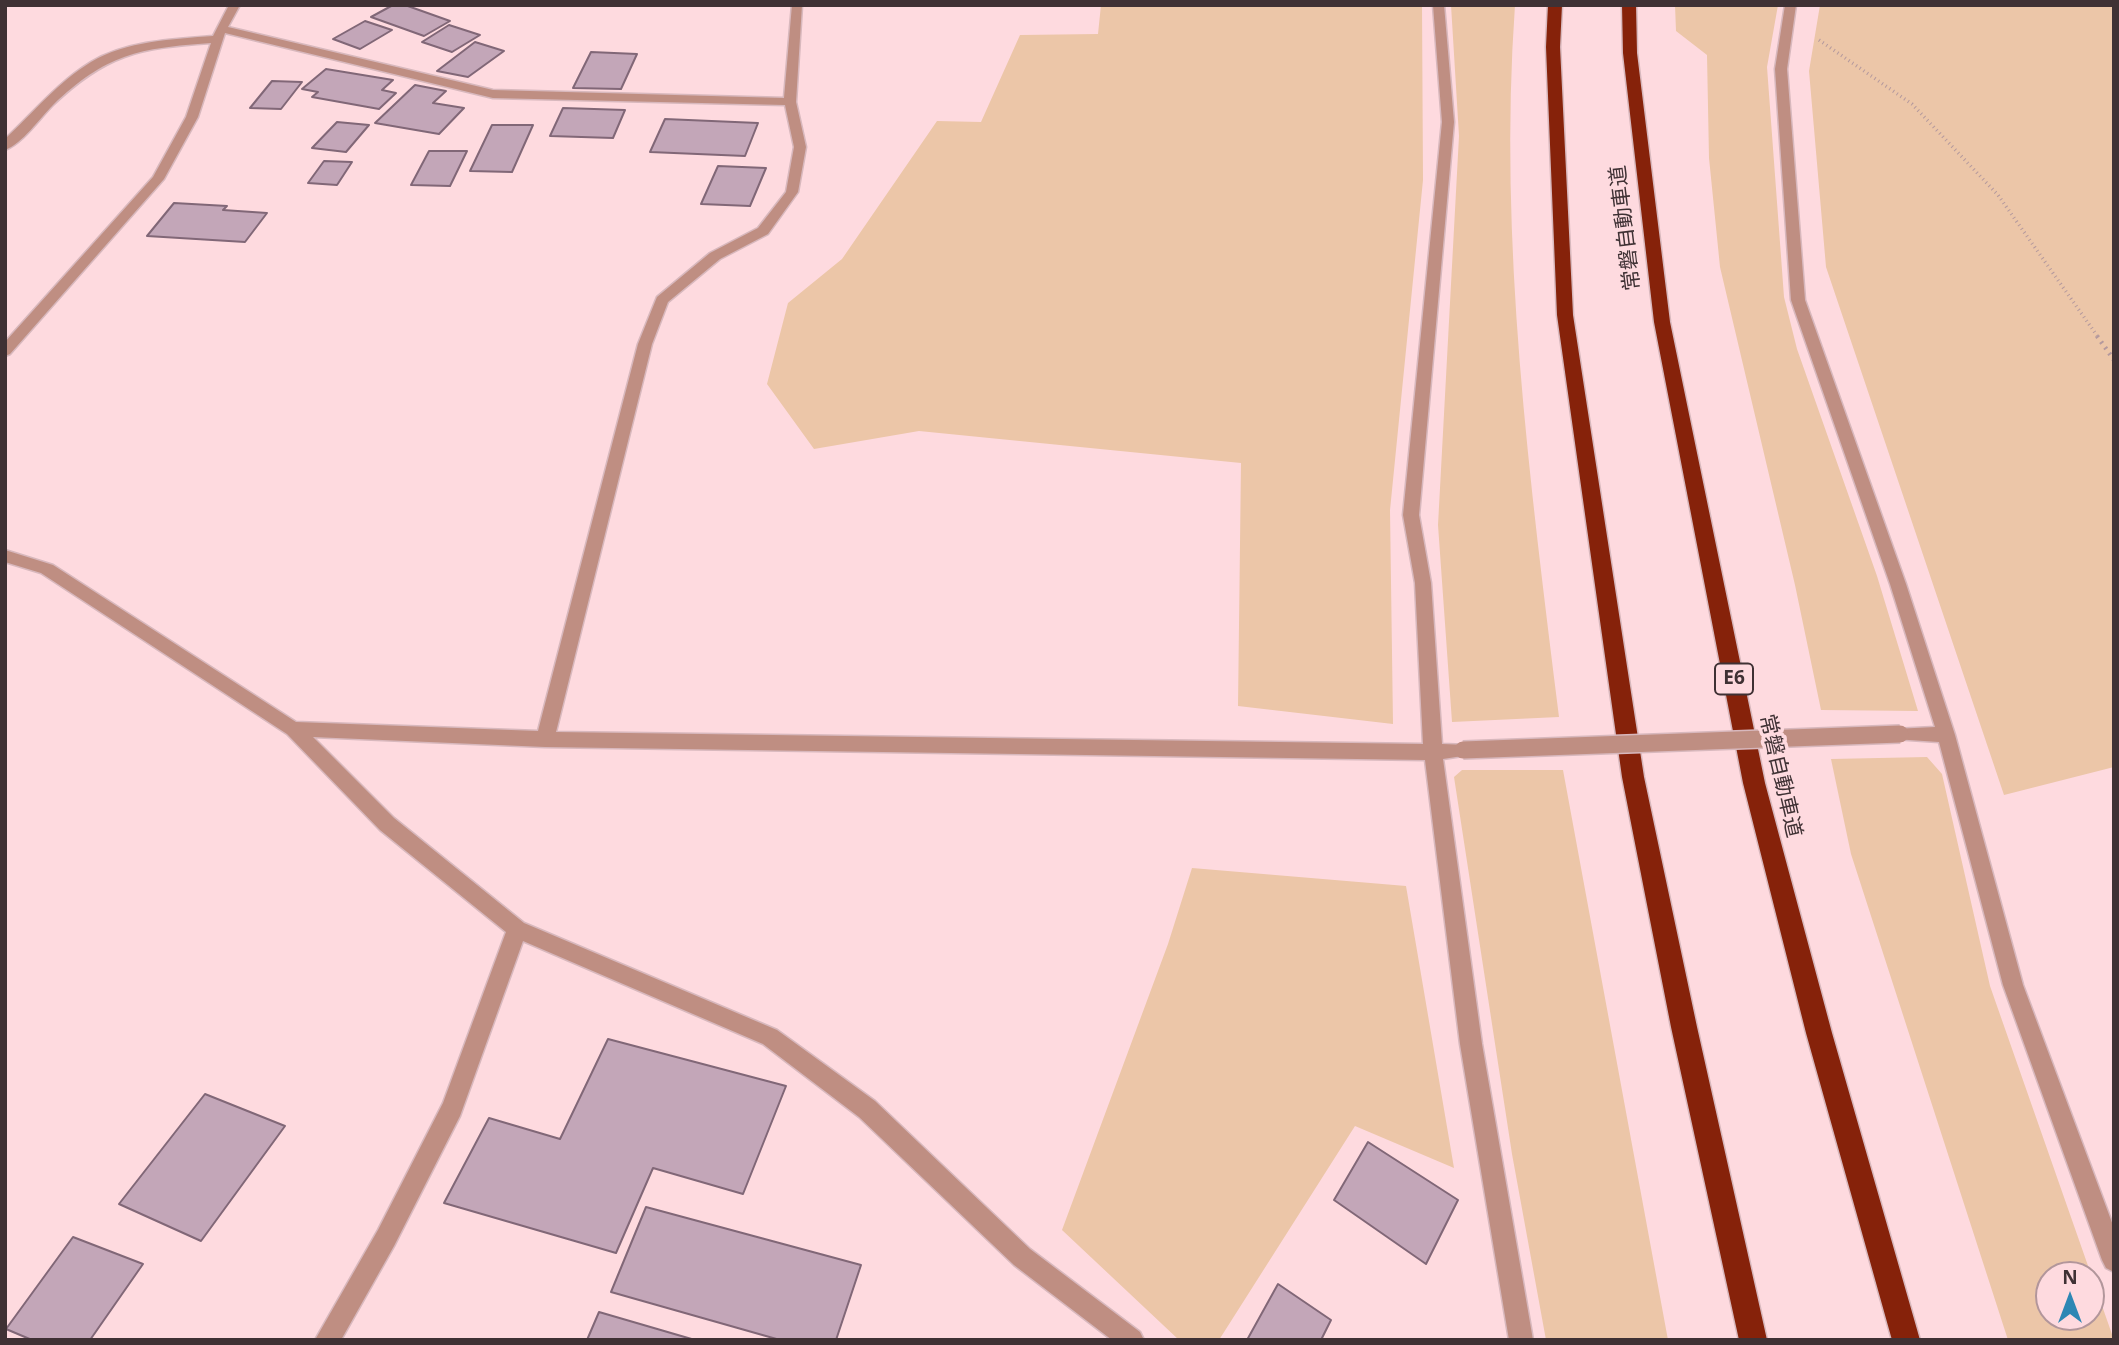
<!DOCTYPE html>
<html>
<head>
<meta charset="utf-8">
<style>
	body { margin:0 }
	#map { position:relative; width:2119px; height:1345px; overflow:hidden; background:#fedadf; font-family:"Open Sans",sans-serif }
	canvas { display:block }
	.frame { position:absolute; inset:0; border:7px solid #3f3134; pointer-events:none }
	.north { position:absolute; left:2035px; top:1261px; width:70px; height:70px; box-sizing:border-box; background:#fedadf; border:2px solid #b2969b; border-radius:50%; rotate:0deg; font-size:19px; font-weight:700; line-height:28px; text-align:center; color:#3f3134 }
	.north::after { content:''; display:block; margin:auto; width:24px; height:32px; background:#2d87b4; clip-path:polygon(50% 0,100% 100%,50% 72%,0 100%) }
</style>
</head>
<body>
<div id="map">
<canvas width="2119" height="1345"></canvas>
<div class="frame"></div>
<div class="north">N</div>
</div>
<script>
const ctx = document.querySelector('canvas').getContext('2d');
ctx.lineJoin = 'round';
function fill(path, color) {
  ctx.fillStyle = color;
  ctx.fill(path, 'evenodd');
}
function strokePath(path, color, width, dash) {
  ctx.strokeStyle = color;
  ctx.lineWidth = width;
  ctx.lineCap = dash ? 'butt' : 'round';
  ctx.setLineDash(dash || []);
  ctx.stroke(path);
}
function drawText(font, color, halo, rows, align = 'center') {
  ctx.font = font + ' "Open Sans","Noto Sans JP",sans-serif';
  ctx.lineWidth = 7;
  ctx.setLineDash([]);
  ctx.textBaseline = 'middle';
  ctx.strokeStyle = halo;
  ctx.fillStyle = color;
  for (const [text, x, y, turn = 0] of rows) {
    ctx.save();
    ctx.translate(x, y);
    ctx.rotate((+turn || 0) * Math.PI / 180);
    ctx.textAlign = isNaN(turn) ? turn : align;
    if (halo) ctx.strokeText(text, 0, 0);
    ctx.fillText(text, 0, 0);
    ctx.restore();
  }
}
fill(new Path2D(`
	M 1101,5 L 1422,5 L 1423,180 L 1390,510 L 1393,724 L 1238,706 L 1241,463 L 919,431 L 814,449 L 767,384 L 788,303 L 842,259 L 937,121 L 981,122 L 1020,35 L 1098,34 Z
	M 1451,5 L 1515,5 C 1498,243 1530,481 1559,717 L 1452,722 L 1438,525 L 1459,136 Z
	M 1675,5 L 1778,5 L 1767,67 L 1784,297 L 1797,349 L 1877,576 L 1918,711 L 1821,710 L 1795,585 L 1720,267 L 1709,158 L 1707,55 L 1676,31 Z
	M 1820,5 L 2114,5 L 2114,767 L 2004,795 L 1826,267 L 1809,71 Z
	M 1927,757 L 1942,774 L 1990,986 L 2114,1340 L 2008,1340 L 1851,854 L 1831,759 ZM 2091,1275 L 2091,1317 L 2049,1317 L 2049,1275 Z
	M 1462,770 L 1563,770 L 1668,1340 L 1546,1340 L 1512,1154 L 1454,777 Z
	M 1192,868 L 1406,886 L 1454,1168 L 1355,1126 L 1219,1340 L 1179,1340 L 1062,1230 L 1168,944 Z`), '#ecc6a8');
const building = new Path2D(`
	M 393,5 L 405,5 L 450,21 L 424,36 L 371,17 Z
	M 365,21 L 392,30 L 360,49 L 333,39 Z
	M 449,25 L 480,35 L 452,52 L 422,42 Z
	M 475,42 L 504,51 L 468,77 L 437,71 Z
	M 591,52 L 637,54 L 621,89 L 573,88 Z
	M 326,69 L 393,80 L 382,90 L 396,93 L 379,109 L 312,97 L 318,92 L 302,89 Z
	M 272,81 L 302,82 L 281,109 L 250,108 Z
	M 415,85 L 446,91 L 433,103 L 464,108 L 439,134 L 375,123 Z
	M 563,108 L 625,110 L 613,138 L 550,136 Z
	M 665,119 L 758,123 L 745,156 L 650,152 Z
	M 337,122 L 369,125 L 346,152 L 312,148 Z
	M 492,125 L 533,125 L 512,172 L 470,171 Z
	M 429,151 L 467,151 L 450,186 L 411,185 Z
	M 324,161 L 352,162 L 337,185 L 308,183 Z
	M 718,166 L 766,168 L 750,206 L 701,204 Z
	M 174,203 L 227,206 L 223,210 L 267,213 L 245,242 L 147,236 Z
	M 608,1039 L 786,1086 L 743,1194 L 653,1168 L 616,1253 L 444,1203 L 489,1118 L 560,1139 Z
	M 205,1094 L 285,1126 L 201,1241 L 119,1204 Z
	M 1368,1142 L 1458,1200 L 1426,1264 L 1334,1200 Z
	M 646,1207 L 861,1265 L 836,1340 L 780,1340 L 611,1292 Z
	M 73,1237 L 143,1264 L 90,1340 L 32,1340 L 6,1329 Z
	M 1278,1284 L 1331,1320 L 1321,1340 L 1247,1340 Z
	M 599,1312 L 695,1340 L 587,1340 Z`);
fill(building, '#c3a6b8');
strokePath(building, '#816777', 2);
const minor = new Path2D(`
	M 229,5 L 240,5 L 228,27 L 493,90 L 784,98 L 792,5 L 802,5 L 796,102 L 806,147 L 798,192 L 768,234 L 720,259 L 668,302 L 652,344 L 556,732 L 1423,744 L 1415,583 L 1403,515 L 1442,122 L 1433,5 L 1444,5 L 1454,122 L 1419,515 L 1431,583 L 1442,744 L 1469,745 L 1472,750 L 1469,755 L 1443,759 L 1482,1044 L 1533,1340 L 1509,1340 L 1460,1044 L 1425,760 L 545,747 L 313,737 L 394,818 L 524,923 L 777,1030 L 875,1101 L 1030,1249 L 1140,1332 L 1144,1340 L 1112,1340 L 1014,1265 L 859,1117 L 763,1044 L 523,941 L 460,1116 L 394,1246 L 341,1340 L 315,1340 L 378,1230 L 443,1103 L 506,932 L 380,830 L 287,734 L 41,573 L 5,562 L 5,550 L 53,565 L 296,722 L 538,731 L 638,344 L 657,297 L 710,253 L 758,228 L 786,192 L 794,147 L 785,105 L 493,98 L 225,33 L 198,117 L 164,179 L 10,354 L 5,356 L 5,342 L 153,177 L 186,117 L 211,43 C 139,48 106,54 53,105 C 39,119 23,143 5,150 L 5,139 C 33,113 58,82 91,62 C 126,41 173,39 213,36 Z
	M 1785,5 L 1796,5 L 1787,69 L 1805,300 L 1906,584 L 1955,735 L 2023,985 L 2114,1228 L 2114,1272 L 2106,1268 L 2102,1260 L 2003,985 L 1939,742 L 1894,739 L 1891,734 L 1894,729 L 1935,727 L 1890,584 L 1791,300 L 1775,69 Z`);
const motorway = new Path2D(`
	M 1548,5 L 1562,5 L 1560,47 L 1573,315 L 1644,777 L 1697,1027 L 1767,1340 L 1739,1340 L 1671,1027 L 1622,777 L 1557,315 L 1546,47 Z
	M 1622,5 L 1636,5 L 1637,53 L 1670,322 L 1765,783 L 1832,1033 L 1920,1340 L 1892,1340 L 1806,1033 L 1743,783 L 1654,322 L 1623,53 Z`);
strokePath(minor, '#d8b8bd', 3);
strokePath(motorway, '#d8b8bd', 3);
strokePath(new Path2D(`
	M 1819,40 L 1912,104 L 1998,195 L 2098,337`), '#b4999d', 3.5, [1, 3.5]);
strokePath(new Path2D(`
	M 2097,336 L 2114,360`), '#b4999d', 4.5, [2, 5]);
fill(minor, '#bf8e82');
fill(motorway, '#86220a');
const minorBridge = new Path2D(`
	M 1463,750 L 1900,734`);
strokePath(minorBridge, '#d8b8bd', 20, []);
strokePath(minorBridge, '#bf8e82', 17);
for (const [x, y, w] of [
	[1734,679,38]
]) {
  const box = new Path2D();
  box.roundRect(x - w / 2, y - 15.5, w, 31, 5);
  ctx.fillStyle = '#fedadf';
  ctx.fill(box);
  strokePath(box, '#3f3134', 2);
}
drawText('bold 19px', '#3f3134', null, [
	["E6",1734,679]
]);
drawText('21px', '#3f3134', '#fedadf', [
	["常磐自動車道",1626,228,-97],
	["常磐自動車道",1780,776,77]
]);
</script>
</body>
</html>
